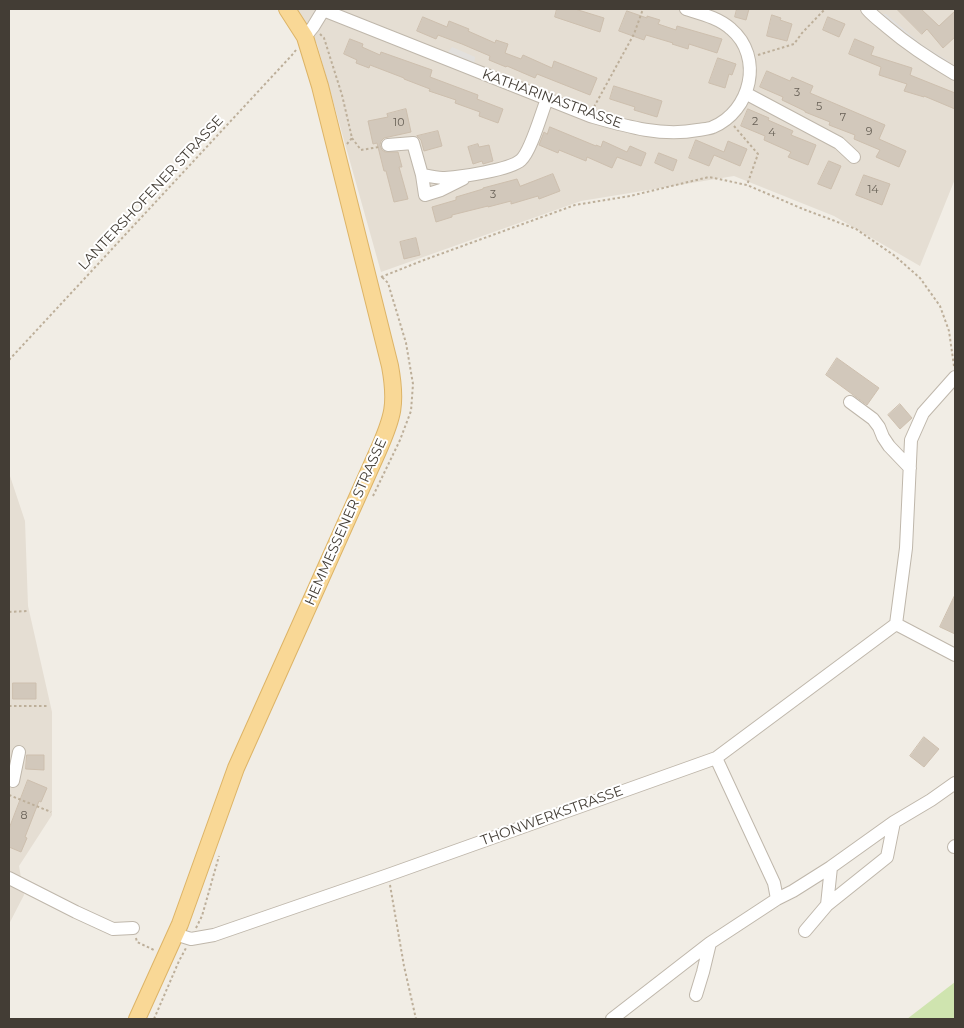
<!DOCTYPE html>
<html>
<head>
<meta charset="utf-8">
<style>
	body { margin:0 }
	#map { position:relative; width:964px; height:1028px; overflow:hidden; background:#f1ede5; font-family:Montserrat,sans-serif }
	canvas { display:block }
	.frame { position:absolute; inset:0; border:10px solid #433d35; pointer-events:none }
</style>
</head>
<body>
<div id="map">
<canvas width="964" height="1028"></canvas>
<div class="frame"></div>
</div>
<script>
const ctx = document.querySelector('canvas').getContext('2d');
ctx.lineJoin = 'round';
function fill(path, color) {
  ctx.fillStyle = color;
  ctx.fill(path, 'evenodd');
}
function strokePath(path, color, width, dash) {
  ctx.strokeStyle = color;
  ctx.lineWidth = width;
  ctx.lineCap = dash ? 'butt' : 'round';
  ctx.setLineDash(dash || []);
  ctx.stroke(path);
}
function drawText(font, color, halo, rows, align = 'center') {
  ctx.font = font + ' Montserrat,sans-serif';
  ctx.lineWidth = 4;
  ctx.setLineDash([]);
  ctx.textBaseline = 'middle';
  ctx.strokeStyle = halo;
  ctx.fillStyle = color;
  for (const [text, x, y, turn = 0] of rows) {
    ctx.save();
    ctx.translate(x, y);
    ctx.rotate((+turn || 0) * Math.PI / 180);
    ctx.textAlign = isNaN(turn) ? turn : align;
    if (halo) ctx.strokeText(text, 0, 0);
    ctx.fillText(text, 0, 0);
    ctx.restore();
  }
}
fill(new Path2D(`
	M 294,9 L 955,9 L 955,179 L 920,266 L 834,216 L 734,176 L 581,201 L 381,272 L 317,44 Z
	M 9,473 L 25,521 L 28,606 L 52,712 L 52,815 L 19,866 L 24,895 L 9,924 Z`), '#e5ded3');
fill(new Path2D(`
	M 955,982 L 955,1019 L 907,1019 Z`), '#cfe4af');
fill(new Path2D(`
	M 881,14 L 886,14 L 921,44 L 950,62 L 948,65 L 904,35 Z
	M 452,47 L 475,57 L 474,66 L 446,55 Z`), '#e2e0dd');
const building = new Path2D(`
	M 557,9 L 575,9 L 604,18 L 600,32 L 555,17 Z
	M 737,9 L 749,9 L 746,20 L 735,17 Z
	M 897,9 L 921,9 L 939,26 L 955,11 L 955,37 L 943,48 L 927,29 L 922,34 Z
	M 627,11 L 647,18 L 647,16 L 660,20 L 658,24 L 676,30 L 677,26 L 722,39 L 717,53 L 689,44 L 688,49 L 672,44 L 673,43 L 646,35 L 644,40 L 619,31 Z
	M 772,15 L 781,18 L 780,20 L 792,24 L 787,41 L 767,36 Z
	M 423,17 L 447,27 L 449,21 L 469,29 L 468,31 L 495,43 L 496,40 L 508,44 L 505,53 L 521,59 L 523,55 L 552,68 L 554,61 L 597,78 L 590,95 L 537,74 L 535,78 L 507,66 L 506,67 L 489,60 L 490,56 L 462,44 L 438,35 L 436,39 L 417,31 Z
	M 828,17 L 845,24 L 839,37 L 823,30 Z
	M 350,39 L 363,44 L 362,47 L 380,55 L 381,52 L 432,70 L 430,77 L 478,95 L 477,99 L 503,109 L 498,123 L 479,116 L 480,112 L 455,103 L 456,100 L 429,91 L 430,89 L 404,79 L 404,78 L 370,65 L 369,68 L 356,63 L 357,60 L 344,54 Z
	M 855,39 L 874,47 L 871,55 L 912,68 L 910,75 L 955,93 L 955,109 L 924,96 L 924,97 L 904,91 L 907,84 L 879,75 L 881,67 L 849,54 Z
	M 718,58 L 736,64 L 732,75 L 729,74 L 725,88 L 709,83 Z
	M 767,71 L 790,81 L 792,77 L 813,86 L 810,93 L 885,125 L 879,139 L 906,151 L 899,167 L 876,157 L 880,150 L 854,139 L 855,135 L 829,125 L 830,122 L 805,112 L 805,111 L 782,100 L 783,97 L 760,87 Z
	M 614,86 L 662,101 L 657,117 L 634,110 L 635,107 L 610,99 Z
	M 406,109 L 411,132 L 384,138 L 381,141 L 380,145 L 382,150 L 385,152 L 398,152 L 402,167 L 399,167 L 408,199 L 394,202 L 386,171 L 384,171 L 377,143 L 373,144 L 368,121 L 388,117 L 387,114 Z
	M 748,109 L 769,118 L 768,120 L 793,131 L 791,135 L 816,145 L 808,165 L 788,157 L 791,152 L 764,140 L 765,136 L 741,126 Z
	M 550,127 L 596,146 L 596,145 L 601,147 L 603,141 L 627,152 L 630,146 L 646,153 L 641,166 L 617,157 L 612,168 L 587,157 L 586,161 L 559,150 L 558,153 L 539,145 L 544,132 L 547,134 Z
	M 438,131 L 442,146 L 424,151 L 421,140 L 417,136 Z
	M 696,140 L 724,152 L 728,141 L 747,149 L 740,166 L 714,155 L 709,166 L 689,158 Z
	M 478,144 L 479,147 L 489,145 L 493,161 L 483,164 L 482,161 L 473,164 L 468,147 Z
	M 659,153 L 677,160 L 673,171 L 655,163 Z
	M 829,161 L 841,166 L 831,189 L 818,184 Z
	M 553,174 L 560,191 L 539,199 L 538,196 L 511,204 L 511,201 L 488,207 L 488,206 L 452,215 L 452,217 L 436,222 L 432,207 L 456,200 L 456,197 L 483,189 L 483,188 L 517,179 L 520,186 Z
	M 864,175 L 890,184 L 882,205 L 856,195 Z
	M 416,238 L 420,255 L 404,259 L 400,242 Z
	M 837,358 L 879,388 L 867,405 L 826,375 Z
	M 900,404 L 912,418 L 900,429 L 888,415 Z
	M 955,595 L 955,634 L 940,627 Z
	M 13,683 L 36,683 L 36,699 L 13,699 Z
	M 924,737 L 939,749 L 924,767 L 910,756 Z
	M 27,755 L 44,755 L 44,770 L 26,769 Z
	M 28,780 L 47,788 L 41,802 L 39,801 L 25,837 L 27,838 L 21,852 L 9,847 L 9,829 Z`);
fill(building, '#d2c8bb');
strokePath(building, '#cdbfae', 1);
const minor = new Path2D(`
	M 867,9 C 873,16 880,21 887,27 C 908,45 931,60 955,74
	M 323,10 L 590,116 C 625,126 661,137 698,130 C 703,129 709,129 713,127 C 751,111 764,57 731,29 C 719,18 702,14 686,9
	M 305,37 L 313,27 L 324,9
	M 747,94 L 839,143 L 854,157
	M 388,145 L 413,143 L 422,175 C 430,176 438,178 445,178 C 460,177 510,170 521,160 C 531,151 541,114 547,99
	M 422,175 L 425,195 L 441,190 L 463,179
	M 850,402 L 873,419 L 879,427 L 883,437 L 889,446 L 910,468
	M 896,624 L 955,655
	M 13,781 L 19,752
	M 954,847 L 955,846
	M 9,878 L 76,912 L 113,929 L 133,928
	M 777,899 L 793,891 L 831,867
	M 827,905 L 831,867 L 894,822
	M 805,931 L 827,905 L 887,857 L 894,822 L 931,800 L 955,783
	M 175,934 L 191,939 L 214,935 L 388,875 L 716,758 L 896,624 L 906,548 L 911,440 L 923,413 L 955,377
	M 696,995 L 703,972 L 710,943
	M 612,1019 L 710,943 L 777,899 L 774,883 L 716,758`);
const major = new Path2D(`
	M 137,1019 L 180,924 L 236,768 L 378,451 C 393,417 397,404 390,366 L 320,86 L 305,37 L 287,9`);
strokePath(minor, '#bfb7ab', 14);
strokePath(major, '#ddb467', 18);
strokePath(new Path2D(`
	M 320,34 L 324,38 L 342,95 L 352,138 L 347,144
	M 758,55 L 794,44 L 802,33 L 825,9
	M 594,107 L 634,34 L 643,9
	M 734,126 L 758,154 L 747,185
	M 352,138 L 361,150 L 379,147
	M 381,277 L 424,260 L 575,205 L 630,196 L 709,177 L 747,185 L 803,209 L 856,229 L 895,256 L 920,278 L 940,306 L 949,331 L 954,366
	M 9,360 L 292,55 L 296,50
	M 373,496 L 400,440 L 411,411 L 413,384 L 406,343 L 388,283 L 382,277
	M 9,612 L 28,611
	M 9,706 L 48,706
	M 9,795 L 51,812
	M 390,885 L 404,966 L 416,1019
	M 196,928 L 202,916 L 219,856
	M 136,938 L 137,942 L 154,950
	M 154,1019 L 179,961 L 186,948`), '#bdaf9a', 2, [2.5, 2.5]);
strokePath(minor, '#fff', 12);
strokePath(major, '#f9d896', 16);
drawText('11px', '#676056', null, [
	["3",797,93],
	["5",819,107],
	["7",843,118],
	["2",755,122],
	["10",399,123],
	["9",869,132],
	["4",772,133],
	["14",873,190],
	["3",493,195],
	["8",24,816]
]);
drawText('14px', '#433d35', '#fff', [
	["KATHARINASTRASSE",552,99,20],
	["LANTERSHOFENER STRASSE",151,193,-47],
	["HEMMESSENER STRASSE",346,522,-66],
	["THONWERKSTRASSE",552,816,-20]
]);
</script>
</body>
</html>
